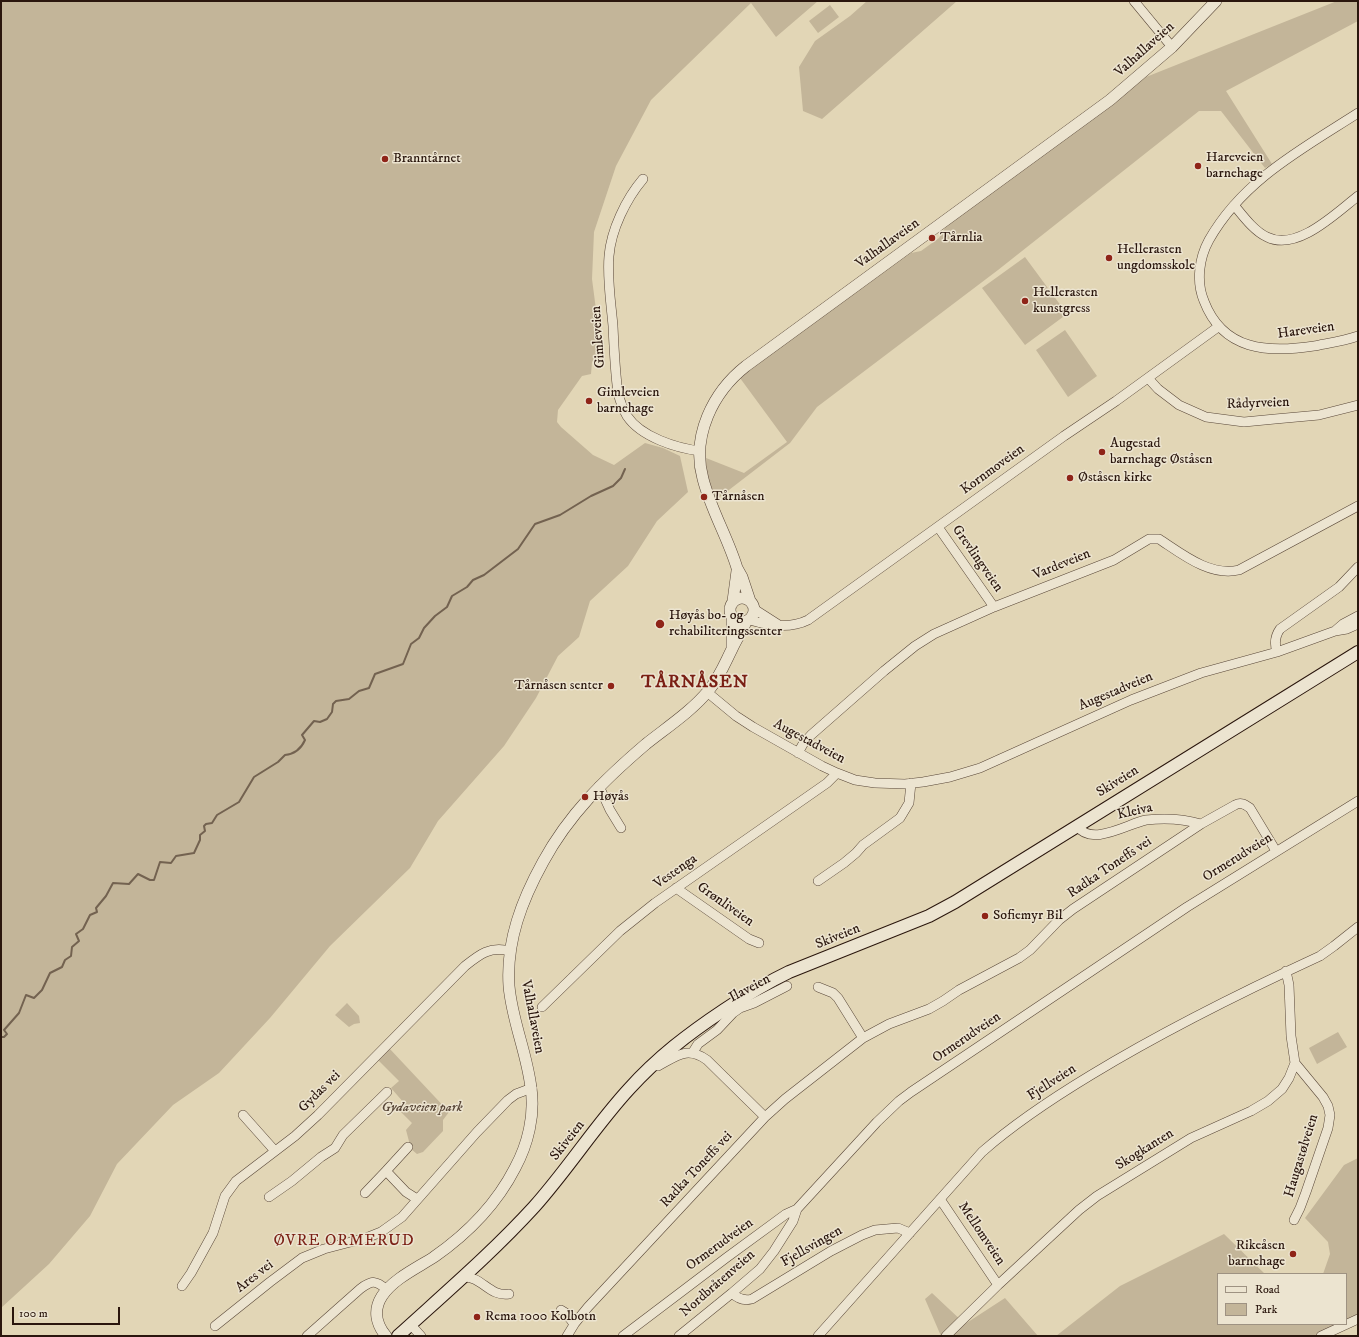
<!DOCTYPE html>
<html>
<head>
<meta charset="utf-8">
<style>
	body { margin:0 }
	#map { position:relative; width:1359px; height:1337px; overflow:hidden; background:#e2d6b6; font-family:"IM FELL DW Pica",serif }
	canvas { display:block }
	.frame { position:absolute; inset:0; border:2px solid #2a160d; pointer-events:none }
	.legend { position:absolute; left:1217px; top:1273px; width:130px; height:52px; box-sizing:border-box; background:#ece4d0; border:1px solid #9e9282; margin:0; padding:5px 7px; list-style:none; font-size:12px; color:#2a160d }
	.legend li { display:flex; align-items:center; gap:8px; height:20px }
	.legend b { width:20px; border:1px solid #9e9282 }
	.scale { position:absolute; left:12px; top:1307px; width:108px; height:18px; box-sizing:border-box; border:2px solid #2a160d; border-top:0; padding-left:5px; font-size:12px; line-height:14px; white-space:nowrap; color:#2a160d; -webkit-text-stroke:3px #ece4d0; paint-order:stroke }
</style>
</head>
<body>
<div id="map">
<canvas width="1359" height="1337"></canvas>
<div class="frame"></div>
<ul class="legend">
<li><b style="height:5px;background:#ece4d0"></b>Road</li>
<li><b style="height:11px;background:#c3b599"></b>Park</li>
</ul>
<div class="scale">100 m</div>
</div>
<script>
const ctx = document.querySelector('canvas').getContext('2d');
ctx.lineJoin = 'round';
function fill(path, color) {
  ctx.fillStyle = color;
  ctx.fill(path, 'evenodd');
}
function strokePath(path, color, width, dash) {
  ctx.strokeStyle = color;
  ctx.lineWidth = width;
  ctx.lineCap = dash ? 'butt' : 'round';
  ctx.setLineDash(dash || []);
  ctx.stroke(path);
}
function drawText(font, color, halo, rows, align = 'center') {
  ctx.font = font + ' "IM FELL DW Pica",serif';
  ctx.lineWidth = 3;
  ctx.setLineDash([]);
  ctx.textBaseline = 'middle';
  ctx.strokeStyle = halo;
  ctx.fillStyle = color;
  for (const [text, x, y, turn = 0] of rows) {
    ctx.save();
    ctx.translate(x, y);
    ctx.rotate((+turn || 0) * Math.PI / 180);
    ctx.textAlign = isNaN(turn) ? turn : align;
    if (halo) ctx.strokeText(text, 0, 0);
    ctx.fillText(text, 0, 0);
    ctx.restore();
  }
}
fill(new Path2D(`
	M 1,1 L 818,1 L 776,37 L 751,3 L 651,100 L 616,166 L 594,232 L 592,279 L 601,348 L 592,362 L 591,374 L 582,376 L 558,410 L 557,422 L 561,427 L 593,455 L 614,465 L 645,443 L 663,448 L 680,456 L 688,492 L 657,521 L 628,566 L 590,601 L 579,637 L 558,656 L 536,698 L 504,746 L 438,821 L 410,868 L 330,946 L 270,1018 L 219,1073 L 173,1105 L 117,1164 L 90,1216 L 49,1264 L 1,1308 Z
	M 867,1 L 957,1 L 822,119 L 803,111 L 799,67 L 815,41 L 850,16 Z
	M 1337,1 L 1358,1 L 1358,21 L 1226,91 L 1272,164 L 1265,168 L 1221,111 L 1199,111 L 998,270 L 817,407 L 790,443 L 712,503 L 707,482 L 706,458 L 744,473 L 787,442 L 740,378 L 775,351 L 911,253 L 921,251 L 939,238 L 945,228 L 966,211 L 1108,107 L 1146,77 Z
	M 830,5 L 839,17 L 818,33 L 809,21 Z
	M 1025,257 L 1067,314 L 1025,345 L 982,288 Z
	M 1065,330 L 1097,376 L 1068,397 L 1036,350 Z
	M 347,1003 L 359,1016 L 360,1023 L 354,1024 L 349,1027 L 335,1015 Z
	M 1338,1032 L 1347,1047 L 1317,1064 L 1309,1048 Z
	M 389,1048 L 449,1112 L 443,1120 L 443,1131 L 423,1152 L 417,1154 L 411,1149 L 406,1130 L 412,1123 L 398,1109 L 404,1103 L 391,1088 L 399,1081 L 377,1059 Z
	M 1358,1158 L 1358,1316 L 1346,1322 L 1346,1274 L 1323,1274 L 1330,1254 L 1328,1242 L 1305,1218 L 1344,1165 Z
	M 1224,1234 L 1265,1274 L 1218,1274 L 1218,1324 L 1340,1324 L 1313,1336 L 1056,1336 L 1120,1286 Z
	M 932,1293 L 965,1324 L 1005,1298 L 1038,1336 L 941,1336 L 925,1299 Z`), '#c3b599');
strokePath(new Path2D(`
	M 1,1037 L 4,1037 L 7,1034 L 4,1030 L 19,1013 L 26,995 L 34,998 L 42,990 L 50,973 L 62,967 L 65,960 L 71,956 L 72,947 L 79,941 L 76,934 L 83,929 L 90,915 L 97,912 L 96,908 L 106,896 L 113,883 L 129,884 L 138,874 L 150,880 L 154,880 L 160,862 L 171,863 L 176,856 L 194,853 L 200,840 L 200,835 L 205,831 L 204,826 L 206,824 L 212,823 L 217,815 L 239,802 L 254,777 L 278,762 L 285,755 C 295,754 301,749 305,740 L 302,735 L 314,721 L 320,722 L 327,719 L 332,712 L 333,704 L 336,701 L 349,699 L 359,691 L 369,688 L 375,674 L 403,664 L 411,644 L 419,638 L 424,628 L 435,616 L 447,607 L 452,596 L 467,587 L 473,580 L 484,575 L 518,549 L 535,524 L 560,515 L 591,496 L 613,486 L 621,478 L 625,469`), '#736250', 2);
const minor = new Path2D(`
	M 1134,1 L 1172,47
	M 1358,113 C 1302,149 1243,180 1209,240 C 1199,258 1196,282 1204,301 C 1223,351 1268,353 1314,346 C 1329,343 1344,341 1358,336
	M 643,179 C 626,199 611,230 609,256 C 607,279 611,303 613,326 C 614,348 615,371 618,393 C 620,401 623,409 627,416 C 641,437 676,448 700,451
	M 1234,205 C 1243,216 1254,231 1267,237 C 1297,252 1336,213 1358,196
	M 1148,378 L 1158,389 L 1179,405 L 1206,417 L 1244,422 L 1275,419 L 1319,415 L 1358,405
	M 938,527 L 994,607
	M 754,609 L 779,625
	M 750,620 C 769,626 790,629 808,620 L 1064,436 L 1116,401 L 1218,327
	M 1336,630 L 1343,624 L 1358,616
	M 1277,652 C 1274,643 1275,636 1280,629 L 1339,587 L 1358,567
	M 707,692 L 736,716 L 753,727 L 822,766 L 837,773 L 855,780 L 875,783 L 905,784 L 923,782 L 950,777 L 980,768 L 1131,700 L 1201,673 L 1277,652 L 1335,631 L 1347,629 L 1358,624
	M 798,753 L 803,744 L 811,735 L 884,671 L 915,646 L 934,634 L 994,607 L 1114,560 L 1149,539 L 1159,539 C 1182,554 1210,577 1239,570 L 1358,506
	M 599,786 L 610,810 L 621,828
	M 1077,826 C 1092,847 1127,824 1146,820 C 1164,818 1184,819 1201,824
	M 818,881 L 844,863 L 856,853 L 863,845 L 900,818 L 909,803 L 911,783
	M 676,888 L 749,939 L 759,943
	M 818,987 L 833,993 L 838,998 L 863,1038
	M 542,1007 L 620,931 L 655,903 L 827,783 L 837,773
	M 693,1052 L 698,1044 L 717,1030 L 733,1013 L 740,1008 L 754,1003 L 787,986
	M 655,1065 L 658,1066 C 677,1056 687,1046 707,1060 L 765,1117
	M 243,1115 L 275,1151
	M 386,1171 L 408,1147
	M 365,1193 L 386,1171 L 406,1192 L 417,1199
	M 269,1197 L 292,1181 L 321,1157 L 335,1148 L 343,1135 L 387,1092
	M 940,1199 L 998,1285
	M 1294,1220 L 1300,1208 L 1306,1192 L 1328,1128 L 1330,1115 L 1328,1106 L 1323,1097 L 1295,1063
	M 463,1277 C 482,1276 489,1297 509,1294
	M 182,1286 L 191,1273 L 213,1233 L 225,1196 L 236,1181 L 295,1136 L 318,1115 L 465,966 C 480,954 490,946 510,951
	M 732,1293 C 738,1299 744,1301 752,1299 L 831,1251 L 862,1235 L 875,1230 L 898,1228 L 910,1233
	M 561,1310 L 566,1313 L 574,1324
	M 411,1325 L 421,1336
	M 215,1326 L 270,1282 L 302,1258 L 324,1249 L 366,1238 L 381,1232 L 402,1217 L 477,1132 L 508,1100 L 516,1094 L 532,1088
	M 307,1336 L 360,1289 C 372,1280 376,1280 387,1290
	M 567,1336 L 575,1323 L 588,1307 L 765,1117 L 785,1099 L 863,1038 L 889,1024 L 929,1009 L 943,1001 L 959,990 L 1019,958 L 1030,950 L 1059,920 L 1073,909 L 1201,824 L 1235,805 C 1241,802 1244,804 1250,808 L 1276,851
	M 623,1336 L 726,1258 L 786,1214 L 797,1209 L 877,1122 L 899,1101 L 911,1092 L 1187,907 L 1358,801
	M 679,1336 L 732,1293 L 760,1269 L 774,1251 L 793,1221 L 797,1209
	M 818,1336 L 982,1152 C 1015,1123 1053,1098 1091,1075 C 1165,1030 1242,992 1320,956 L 1334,946 L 1358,927
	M 946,1336 L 998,1285 L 1079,1210 L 1097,1196 L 1191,1138 L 1251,1111 L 1268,1101 L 1282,1089 L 1289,1078 L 1295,1063 L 1291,1036 L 1289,985 L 1286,971
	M 1321,1336 L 1358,1319`);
const tertiary = new Path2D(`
	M730 610a12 12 0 1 1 24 0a12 12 0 1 1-24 0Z
	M 733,601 L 737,571
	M 750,601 L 742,577 L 737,568 C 728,538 711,510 703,479 C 691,436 713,392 746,366 L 1110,100 L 1172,47 L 1216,1
	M 732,647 L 732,618
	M 386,1336 C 376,1324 373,1310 382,1296 C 393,1279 417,1268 434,1257 C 467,1234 496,1205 515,1168 C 528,1144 535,1115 531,1088 C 527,1053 512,1021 509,986 C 506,941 522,900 543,862 C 569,814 605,779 646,744 C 666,728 692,711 709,690 C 719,678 725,663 732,649 C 736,640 742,631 746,622`);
const secondary = new Path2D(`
	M 398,1336 C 444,1294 492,1253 534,1207 C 568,1169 595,1126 629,1089 C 658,1057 688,1034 724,1010 C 745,996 766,983 789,972 L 929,916 L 955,902 L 1358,652`);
strokePath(minor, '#584637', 10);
strokePath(tertiary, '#584637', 12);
strokePath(secondary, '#2a160d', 14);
strokePath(minor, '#ece4d0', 9);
strokePath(tertiary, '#ece4d0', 11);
strokePath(secondary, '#ece4d0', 12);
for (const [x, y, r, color] of [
	[385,159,4,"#8f2418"],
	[1198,166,4,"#8f2418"],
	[932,238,4,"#8f2418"],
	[1109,258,4,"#8f2418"],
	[1025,301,4,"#8f2418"],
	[589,401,4,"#8f2418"],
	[1102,452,4,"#8f2418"],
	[1070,478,4,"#8f2418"],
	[704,497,4,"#8f2418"],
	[660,624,5,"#8f2418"],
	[611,686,4,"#8f2418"],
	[585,797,4,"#8f2418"],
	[985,916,4,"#8f2418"],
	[1293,1254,4,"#8f2418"],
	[477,1317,4,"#8f2418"]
]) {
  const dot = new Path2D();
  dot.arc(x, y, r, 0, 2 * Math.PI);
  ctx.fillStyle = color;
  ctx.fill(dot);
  strokePath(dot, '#ece4d0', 1.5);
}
drawText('14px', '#2a160d', '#ece4d0', [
	["Valhallaveien",1145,50,-42],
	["Valhallaveien",888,244,-36],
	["Hareveien",1306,331,-8],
	["Gimleveien",599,337,-94],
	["Rådyrveien",1258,404,-2],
	["Kornmoveien",993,470,-36],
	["Grevlingveien",977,559,55],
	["Vardeveien",1062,565,-22],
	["Augestadveien",1116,692,-23],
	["Augestadveien",809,742,28],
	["Skiveien",1118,782,-32],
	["Kleiva",1135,812,-13],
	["Ormerudveien",1238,858,-32],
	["Radka Toneffs vei",1110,868,-34],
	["Vestenga",676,872,-35],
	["Grønliveien",725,905,35],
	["Skiveien",838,937,-22],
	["Ilaveien",750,989,-28],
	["Valhallaveien",532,1017,79],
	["Ormerudveien",967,1038,-34],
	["Fjellveien",1052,1083,-33],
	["Gydas vei",320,1092,-45],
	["Skiveien",568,1141,-52],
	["Skogkanten",1145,1150,-32],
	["Haugastølveien",1302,1156,-73],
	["Radka Toneffs vei",697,1170,-47],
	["Mellomveien",981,1234,56],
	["Ormerudveien",720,1245,-36],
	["Fjellsvingen",812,1247,-30],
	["Ares vei",255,1277,-38],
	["Nordbråtenveien",718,1284,-41]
]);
drawText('14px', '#2a160d', '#ece4d0', [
	["Hareveien",1206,158],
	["barnehage",1206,174],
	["Branntårnet",393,159],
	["Tårnlia",940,238],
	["Hellerasten",1117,250],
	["ungdomsskole",1117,266],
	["Hellerasten",1033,293],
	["kunstgress",1033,309],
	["Gimleveien",597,393],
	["barnehage",597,409],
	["Augestad",1110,444],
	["barnehage Øståsen",1110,460],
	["Øståsen kirke",1078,478],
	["Tårnåsen",712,497],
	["Høyås bo- og",669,616],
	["rehabiliteringssenter",669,632],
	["Tårnåsen senter",603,686,"right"],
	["Høyås",593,797],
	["Sofiemyr Bil",993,916],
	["Rikeåsen",1285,1246,"right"],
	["barnehage",1285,1262,"right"],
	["Rema 1000 Kolbotn",485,1317]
], 'left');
drawText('italic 14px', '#584637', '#ece4d0', [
	["Gydaveien park",422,1108]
]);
ctx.letterSpacing = '1px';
drawText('16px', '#7a1f14', '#ece4d0', [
	["ØVRE ORMERUD",344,1242]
]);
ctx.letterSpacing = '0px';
ctx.letterSpacing = '1px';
drawText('bold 18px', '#7a1f14', '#ece4d0', [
	["TÅRNÅSEN",695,683]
]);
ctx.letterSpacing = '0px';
</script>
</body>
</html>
